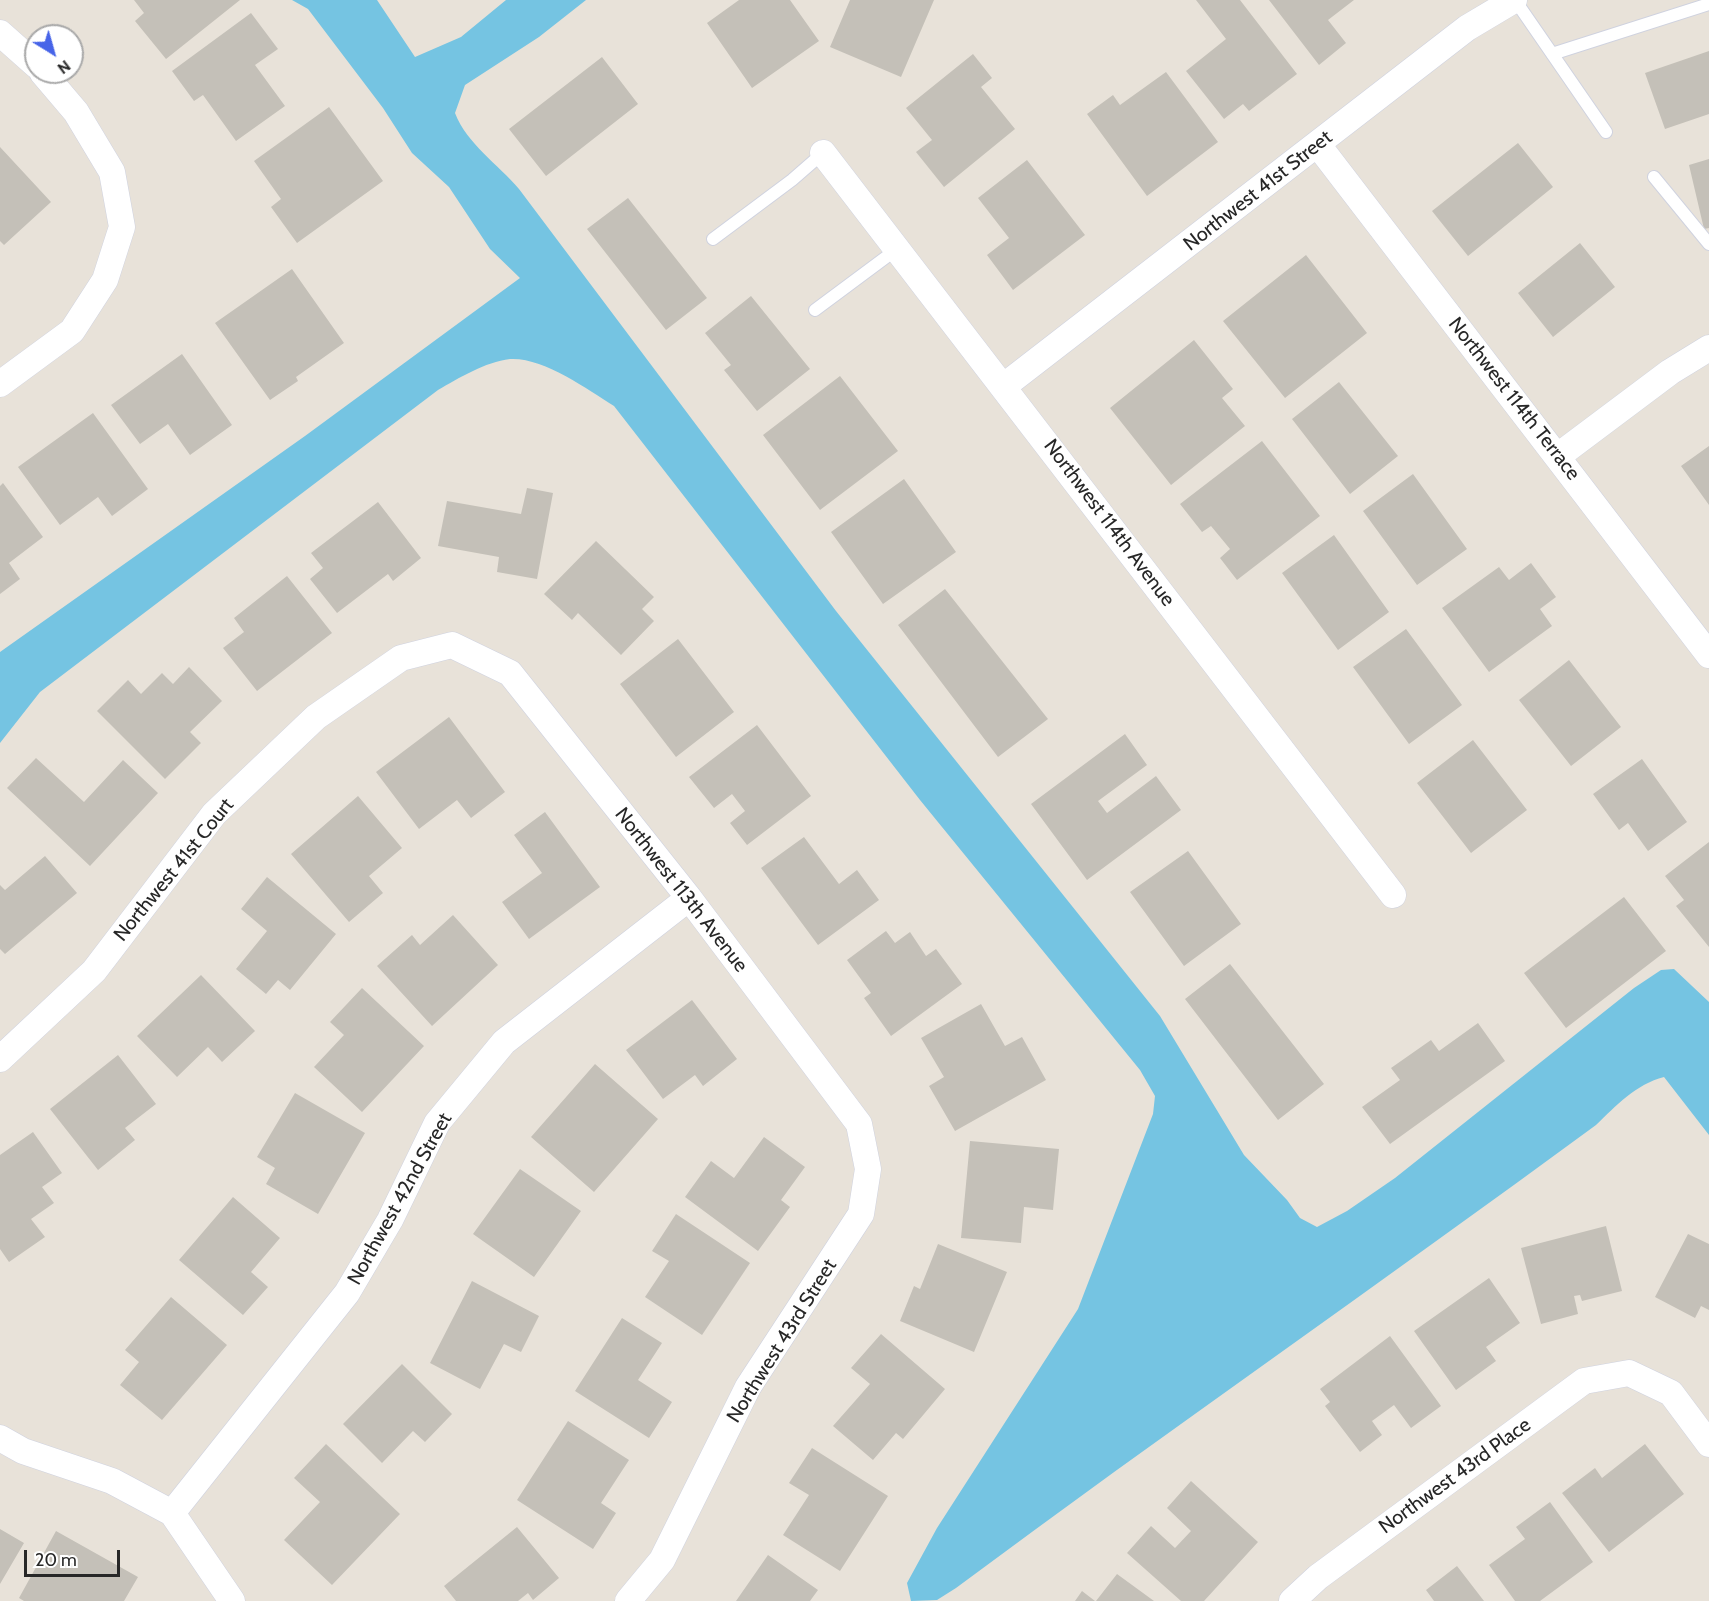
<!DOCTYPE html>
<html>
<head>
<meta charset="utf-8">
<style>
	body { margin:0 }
	#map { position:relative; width:1709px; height:1601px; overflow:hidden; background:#e8e2d9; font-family:Cabin,sans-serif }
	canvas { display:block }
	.north { position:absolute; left:24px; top:24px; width:60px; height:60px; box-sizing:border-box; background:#fff; border:2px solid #a9a9a9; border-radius:50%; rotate:143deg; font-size:16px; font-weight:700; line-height:24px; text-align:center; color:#272727 }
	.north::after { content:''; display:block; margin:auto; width:21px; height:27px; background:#4764e8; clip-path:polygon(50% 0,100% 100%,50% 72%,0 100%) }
	.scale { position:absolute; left:24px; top:1550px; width:96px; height:27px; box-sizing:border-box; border:3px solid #272727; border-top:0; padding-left:8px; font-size:18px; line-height:21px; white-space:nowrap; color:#272727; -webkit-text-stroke:4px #fff; paint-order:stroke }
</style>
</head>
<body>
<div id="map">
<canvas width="1709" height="1601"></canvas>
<div class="north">N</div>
<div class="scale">20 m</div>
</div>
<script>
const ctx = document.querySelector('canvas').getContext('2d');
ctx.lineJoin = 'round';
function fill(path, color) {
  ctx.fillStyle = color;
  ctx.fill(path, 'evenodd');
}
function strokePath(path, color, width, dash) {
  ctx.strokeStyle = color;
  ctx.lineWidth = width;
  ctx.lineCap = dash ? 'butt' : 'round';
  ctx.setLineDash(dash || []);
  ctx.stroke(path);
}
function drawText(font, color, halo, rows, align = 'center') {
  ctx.font = font + ' Cabin,sans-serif';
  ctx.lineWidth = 4.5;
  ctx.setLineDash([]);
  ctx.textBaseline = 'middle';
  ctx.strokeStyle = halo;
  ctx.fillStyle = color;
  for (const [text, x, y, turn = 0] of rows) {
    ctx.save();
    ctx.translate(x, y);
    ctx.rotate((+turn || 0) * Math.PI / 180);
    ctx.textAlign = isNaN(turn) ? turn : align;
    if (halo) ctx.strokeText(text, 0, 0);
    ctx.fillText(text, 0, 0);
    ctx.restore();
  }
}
fill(new Path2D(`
	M 292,0 L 377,0 L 415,57 L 461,37 L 506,0 L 586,0 L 539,37 L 465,85 L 455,113 C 467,144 498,164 519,189 L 836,611 L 1160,1016 L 1244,1155 L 1287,1200 L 1300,1218 L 1317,1227 L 1347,1211 L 1395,1178 L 1634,988 L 1661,970 L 1674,969 L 1709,1002 L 1709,1135 L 1664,1077 C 1636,1084 1616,1106 1596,1125 C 1384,1281 1167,1431 956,1588 L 937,1600 L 911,1601 L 907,1583 L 937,1528 L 1078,1309 L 1153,1114 L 1155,1096 L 1140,1070 L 920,800 L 614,406 C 587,389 543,357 510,359 C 485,362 459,378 438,390 L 40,692 L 0,743 L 0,652 L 305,436 L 520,278 L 490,249 L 449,187 L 412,153 L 383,108 L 308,9 Z`), '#75c4e2');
fill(new Path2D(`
	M 134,0 L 240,0 L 166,59 L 135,21 L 144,13 Z
	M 739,0 L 790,0 L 819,41 L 752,88 L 707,23 Z
	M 850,0 L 934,0 L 901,77 L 830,47 Z
	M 1196,0 L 1240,0 L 1297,74 L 1249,111 L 1243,104 L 1224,119 L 1186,71 L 1226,39 Z
	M 1269,0 L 1354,0 L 1328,20 L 1346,43 L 1319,65 Z
	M 251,13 L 278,49 L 255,65 L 285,106 L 236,141 L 203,95 L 194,101 L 172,71 Z
	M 1709,51 L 1709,114 L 1665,129 L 1645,73 Z
	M 973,54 L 992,78 L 981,87 L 1015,129 L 944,187 L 916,152 L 932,140 L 906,108 Z
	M 602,57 L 638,104 L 546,176 L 509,129 Z
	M 1166,72 L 1218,142 L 1147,196 L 1087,114 L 1113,95 L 1120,105 Z
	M 329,107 L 383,181 L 297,243 L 271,207 L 281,199 L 254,161 Z
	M 1518,143 L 1553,187 L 1468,256 L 1432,211 Z
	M 0,147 L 51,202 L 4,245 L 0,241 Z
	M 1709,159 L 1709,228 L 1704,229 L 1689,165 Z
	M 1027,160 L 1085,235 L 1013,290 L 987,255 L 1009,238 L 978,198 Z
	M 628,198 L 707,298 L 666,330 L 587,229 Z
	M 1580,243 L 1615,287 L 1553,337 L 1518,293 Z
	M 1306,255 L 1367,333 L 1285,398 L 1223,321 Z
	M 292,269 L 344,343 L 296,377 L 298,381 L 270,400 L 215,323 Z
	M 751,296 L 810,369 L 757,411 L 724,370 L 731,365 L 705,333 Z
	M 1194,340 L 1233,389 L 1222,398 L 1245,426 L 1171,485 L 1110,408 Z
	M 182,354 L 232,425 L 190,455 L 168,424 L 140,444 L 111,405 Z
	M 840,376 L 898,451 L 820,510 L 763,435 Z
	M 1339,382 L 1398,456 L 1350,494 L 1292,419 Z
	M 93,413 L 148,489 L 112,516 L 98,497 L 60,525 L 18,467 Z
	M 1262,441 L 1320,516 L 1237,580 L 1220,558 L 1230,549 L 1211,526 L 1202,532 L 1180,504 Z
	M 1709,446 L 1709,505 L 1681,466 Z
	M 1413,474 L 1467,549 L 1417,585 L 1363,511 Z
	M 904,479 L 956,552 L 883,604 L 831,532 Z
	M 3,483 L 43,537 L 9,563 L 20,579 L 0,594 L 0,486 Z
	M 527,488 L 553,493 L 537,579 L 497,572 L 499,557 L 438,546 L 447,501 L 521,514 Z
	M 378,502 L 421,558 L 393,581 L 388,574 L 337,613 L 310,579 L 323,568 L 311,553 Z
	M 1334,535 L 1389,612 L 1338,650 L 1282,573 Z
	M 596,541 L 654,597 L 642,609 L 654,621 L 621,655 L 578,613 L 572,620 L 544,594 Z
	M 1531,563 L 1556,597 L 1540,609 L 1552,626 L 1489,672 L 1442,608 L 1499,567 L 1509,580 Z
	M 287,576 L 332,633 L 257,691 L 223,648 L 244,632 L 234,618 Z
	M 945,589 L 1048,719 L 998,757 L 898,625 Z
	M 1406,629 L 1462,705 L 1409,744 L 1353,667 Z
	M 678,639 L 734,712 L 676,757 L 620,684 Z
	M 1569,660 L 1621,727 L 1571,766 L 1519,700 Z
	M 189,667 L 222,701 L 190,732 L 201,743 L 165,779 L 97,711 L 128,680 L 141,694 L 162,673 L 173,684 Z
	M 449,717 L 505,792 L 471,818 L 457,800 L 419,829 L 376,772 Z
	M 757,725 L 811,796 L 747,845 L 730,823 L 745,811 L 732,794 L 714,808 L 689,777 Z
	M 1125,734 L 1147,765 L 1098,801 L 1107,813 L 1156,776 L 1181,810 L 1087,880 L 1031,804 Z
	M 1473,740 L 1527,810 L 1471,853 L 1417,783 Z
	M 36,758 L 84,802 L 123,760 L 158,793 L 90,866 L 7,788 Z
	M 1642,759 L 1687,822 L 1648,851 L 1628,823 L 1619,830 L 1593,794 Z
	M 358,796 L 402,848 L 369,876 L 383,893 L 349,922 L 291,854 Z
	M 545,812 L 600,887 L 529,939 L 502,902 L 542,873 L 514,835 Z
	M 804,837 L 839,884 L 857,870 L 879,900 L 818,945 L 761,868 Z
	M 1709,842 L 1709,947 L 1676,906 L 1684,900 L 1665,876 Z
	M 1188,851 L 1241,924 L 1184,966 L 1130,892 Z
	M 45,856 L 77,893 L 5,954 L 0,949 L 0,885 L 5,890 Z
	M 267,877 L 336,934 L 290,990 L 278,980 L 266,994 L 236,969 L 267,931 L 241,909 Z
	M 1624,897 L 1666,951 L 1566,1028 L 1524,973 Z
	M 453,915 L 498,965 L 432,1026 L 377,966 L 412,935 L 420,945 Z
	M 886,931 L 895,943 L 910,932 L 926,956 L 936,949 L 962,984 L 891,1036 L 864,998 L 871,993 L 847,960 Z
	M 1230,964 L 1324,1084 L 1278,1120 L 1185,999 Z
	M 201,975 L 255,1031 L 222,1062 L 208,1047 L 177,1077 L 137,1036 Z
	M 362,988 L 424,1046 L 362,1112 L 314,1067 L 344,1035 L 330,1022 Z
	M 692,1000 L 737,1059 L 703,1086 L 695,1075 L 663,1099 L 626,1050 Z
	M 981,1004 L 1005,1046 L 1022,1037 L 1046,1080 L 955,1131 L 929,1086 L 944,1077 L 921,1038 Z
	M 1478,1023 L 1505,1061 L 1390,1144 L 1362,1107 L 1400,1080 L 1391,1068 L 1431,1040 L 1439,1051 Z
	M 118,1055 L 156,1104 L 125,1128 L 135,1140 L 98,1170 L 50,1109 Z
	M 595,1064 L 658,1119 L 594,1192 L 531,1137 Z
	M 295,1093 L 365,1133 L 318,1214 L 266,1184 L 275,1168 L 257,1157 Z
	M 33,1132 L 62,1173 L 42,1187 L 54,1203 L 31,1219 L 45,1237 L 9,1262 L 0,1249 L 0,1155 Z
	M 764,1137 L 805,1167 L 781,1200 L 790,1207 L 758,1251 L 685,1197 L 711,1161 L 734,1178 Z
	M 970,1141 L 1059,1149 L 1053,1210 L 1024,1207 L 1021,1243 L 961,1238 Z
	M 520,1169 L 581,1211 L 534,1277 L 473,1234 Z
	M 233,1197 L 280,1238 L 251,1272 L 268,1287 L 243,1315 L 179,1260 Z
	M 676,1214 L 750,1263 L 702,1335 L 645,1297 L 669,1261 L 652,1251 Z
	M 1606,1226 L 1622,1291 L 1582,1301 L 1580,1295 L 1574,1296 L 1578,1314 L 1541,1324 L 1521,1248 Z
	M 1688,1234 L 1709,1244 L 1709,1310 L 1701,1306 L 1695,1318 L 1655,1297 Z
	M 938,1244 L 1007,1272 L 974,1352 L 900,1321 L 914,1286 L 920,1289 Z
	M 1489,1278 L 1520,1323 L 1486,1347 L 1496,1361 L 1456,1390 L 1414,1331 Z
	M 472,1281 L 539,1316 L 521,1352 L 504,1344 L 480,1389 L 430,1363 Z
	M 171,1297 L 227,1345 L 162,1420 L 120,1385 L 139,1362 L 125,1350 Z
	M 622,1318 L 662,1343 L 638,1380 L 672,1402 L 649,1438 L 575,1391 Z
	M 881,1334 L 945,1389 L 903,1439 L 896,1433 L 873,1460 L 833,1426 L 870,1384 L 851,1368 Z
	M 1390,1336 L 1441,1406 L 1411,1428 L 1394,1405 L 1372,1421 L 1382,1435 L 1360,1452 L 1325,1406 L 1330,1402 L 1320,1389 Z
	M 402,1364 L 452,1414 L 425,1442 L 413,1431 L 382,1463 L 343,1424 Z
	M 568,1421 L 629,1460 L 601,1503 L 616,1513 L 593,1549 L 517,1500 Z
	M 326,1444 L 400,1514 L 332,1585 L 284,1540 L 320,1502 L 294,1478 Z
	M 1645,1444 L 1684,1494 L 1609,1552 L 1562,1493 L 1595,1468 L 1602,1478 Z
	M 812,1448 L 888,1496 L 840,1571 L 783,1535 L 809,1495 L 789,1483 Z
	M 1191,1481 L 1258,1542 L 1204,1601 L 1181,1601 L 1127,1553 L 1151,1526 L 1175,1548 L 1191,1531 L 1167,1508 Z
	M 1550,1502 L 1593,1562 L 1540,1601 L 1515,1601 L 1489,1565 L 1525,1539 L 1516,1527 Z
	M 517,1527 L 559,1578 L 533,1600 L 528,1593 L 518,1601 L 456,1601 L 444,1586 Z
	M 0,1529 L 24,1543 L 0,1584 Z
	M 56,1531 L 138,1577 L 124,1601 L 24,1601 L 19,1598 Z
	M 768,1555 L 818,1590 L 810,1601 L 736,1601 Z
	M 1457,1566 L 1484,1601 L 1434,1601 L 1426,1590 Z
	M 1117,1574 L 1154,1601 L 1096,1601 Z
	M 1082,1591 L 1095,1601 L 1075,1601 Z`), '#c4c0b8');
const lane = new Path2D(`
	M 1515,0 L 1606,132
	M 1552,54 L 1709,4
	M 1654,177 L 1709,244
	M 713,239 L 792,180 L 823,153
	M 815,310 L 897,249`);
const street = new Path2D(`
	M 0,33 L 36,65
	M 1318,145 L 1709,655
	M 823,153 L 1393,895
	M 0,384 L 72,331 L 105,280 L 122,227 L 112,172 L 76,112 L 42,72
	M 1004,386 L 1467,28 L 1514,0
	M 1558,456 L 1670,372 L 1709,348
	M 0,1059 L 94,971 L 214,814 L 316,717 L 401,658 L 452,645 L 510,673 L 689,898 L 859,1124 L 868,1169 L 861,1214 L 748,1387 L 662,1560 L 628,1601
	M 0,1438 L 23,1451 L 112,1481 L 172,1513 L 232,1601
	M 172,1513 L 347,1293 L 390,1220 L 437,1123 L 504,1042 L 689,898
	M 1292,1601 L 1318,1577 L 1584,1381 L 1629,1373 L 1671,1393 L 1709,1444`);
strokePath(lane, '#cfd2df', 14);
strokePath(street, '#cfd2df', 27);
strokePath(lane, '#fff', 12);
strokePath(street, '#fff', 26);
drawText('20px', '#272727', '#fff', [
	["Northwest 41st Street",1258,191,-38],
	["Northwest 114th Terrace",1514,399,52],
	["Northwest 114th Avenue",1109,523,53],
	["Northwest 41st Court",174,870,-51],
	["Northwest 113th Avenue",681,890,52],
	["Northwest 42nd Street",400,1199,-61],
	["Northwest 43rd Street",782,1341,-58],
	["Northwest 43rd Place",1455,1476,-36]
]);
</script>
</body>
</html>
